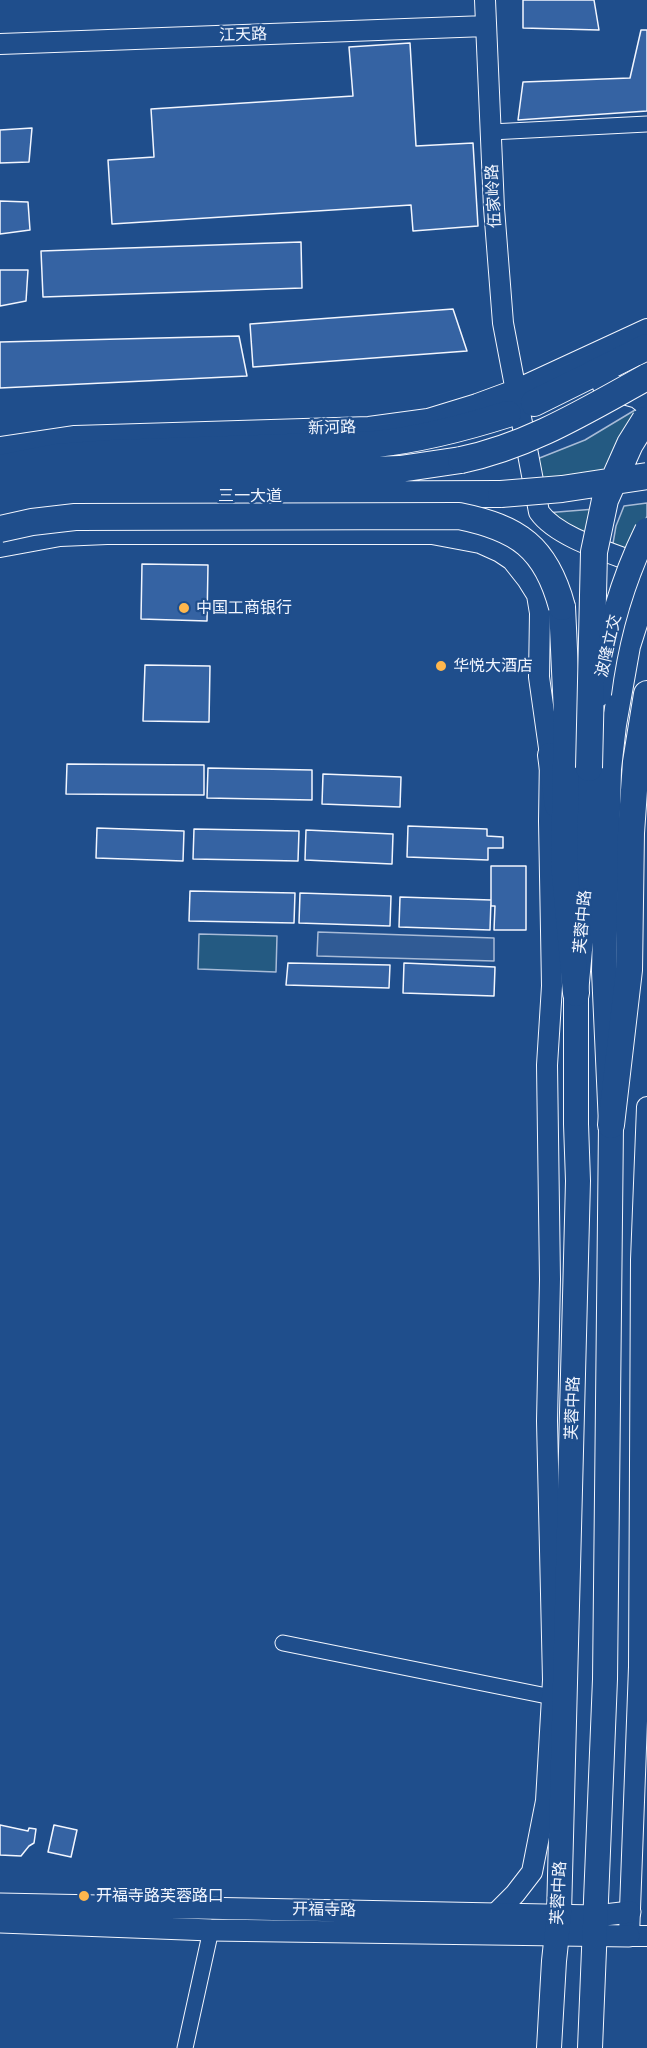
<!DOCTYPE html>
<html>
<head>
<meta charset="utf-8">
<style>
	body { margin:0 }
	canvas { display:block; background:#1f4e8c }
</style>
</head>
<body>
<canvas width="647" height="2048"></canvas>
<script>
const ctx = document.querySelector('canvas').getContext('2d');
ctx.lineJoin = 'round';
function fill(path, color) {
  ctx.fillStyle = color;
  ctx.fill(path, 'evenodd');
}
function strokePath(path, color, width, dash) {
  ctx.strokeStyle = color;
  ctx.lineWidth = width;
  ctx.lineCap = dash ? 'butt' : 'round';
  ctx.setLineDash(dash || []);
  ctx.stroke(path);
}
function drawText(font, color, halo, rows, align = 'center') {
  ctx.font = font + ' Figtree,"Noto Sans SC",sans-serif';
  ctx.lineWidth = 4.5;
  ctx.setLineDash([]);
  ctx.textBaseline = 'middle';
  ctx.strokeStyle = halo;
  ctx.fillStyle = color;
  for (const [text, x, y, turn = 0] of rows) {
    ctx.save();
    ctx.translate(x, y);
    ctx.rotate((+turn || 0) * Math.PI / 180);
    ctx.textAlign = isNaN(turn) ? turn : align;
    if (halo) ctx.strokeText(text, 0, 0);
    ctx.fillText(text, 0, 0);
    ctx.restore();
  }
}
const green = new Path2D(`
	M 645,404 L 612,473 L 537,486 L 532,461 L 585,440 Z
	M 647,503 L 647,516 L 631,556 L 612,549 L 616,526 L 624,506 Z
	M 595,509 L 589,541 L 545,513 Z
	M 199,934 L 277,936 L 276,972 L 198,969 Z`);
fill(green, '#245a82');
strokePath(green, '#a8bbd7', 1.5);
const parking = new Path2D(`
	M 318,932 L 494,938 L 494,961 L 317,956 Z`);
fill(parking, '#305b95');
strokePath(parking, '#a8bbd7', 1.5);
const building = new Path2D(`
	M 523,0 L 594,0 L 599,30 L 523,28 Z
	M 641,30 L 647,30 L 647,111 L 518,120 L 523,82 L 630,78 Z
	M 410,43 L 416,146 L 473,143 L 478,226 L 413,231 L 411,205 L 112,224 L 108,160 L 154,157 L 151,109 L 353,96 L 349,47 Z
	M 32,128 L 29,162 L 0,163 L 0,130 Z
	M 0,201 L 28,202 L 30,230 L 0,234 Z
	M 301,242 L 302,288 L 43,297 L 41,251 Z
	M 0,270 L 28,270 L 26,301 L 0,306 Z
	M 453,309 L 467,351 L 253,367 L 250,324 Z
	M 239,336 L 247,376 L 0,388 L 0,342 Z
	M 142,564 L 208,565 L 207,621 L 141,619 Z
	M 145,665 L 210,666 L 209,722 L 143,721 Z
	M 67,764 L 204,765 L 204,795 L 66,794 Z
	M 208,768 L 312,770 L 312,800 L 207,798 Z
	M 323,774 L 401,777 L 400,807 L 322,804 Z
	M 408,826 L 487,829 L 487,836 L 503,837 L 503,848 L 488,848 L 488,860 L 407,857 Z
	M 97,828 L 184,831 L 183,861 L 96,858 Z
	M 194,829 L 299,831 L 298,861 L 193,859 Z
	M 306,830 L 393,834 L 392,864 L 305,860 Z
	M 491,866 L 526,866 L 526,930 L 494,930 L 495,906 L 491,906 Z
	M 190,891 L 295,893 L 294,923 L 189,921 Z
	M 300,893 L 391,896 L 390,926 L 299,923 Z
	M 400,897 L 491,900 L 490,930 L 399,927 Z
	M 288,963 L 390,965 L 389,988 L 286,985 Z
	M 404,963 L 495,967 L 494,996 L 403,993 Z
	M 0,1825 L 28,1831 L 29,1828 L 36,1829 L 34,1843 L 29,1846 L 21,1856 L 0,1855 Z
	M 54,1825 L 77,1830 L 71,1857 L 48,1852 Z`);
fill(building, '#3563a3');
strokePath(building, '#f2f6ff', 1.5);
const minor = new Path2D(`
	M 491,132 L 647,124
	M 283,1643 L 552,1697
	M 185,2048 L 211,1930`);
const tertiary = new Path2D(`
	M 485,0 L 494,208 L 503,323 L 539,512 C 558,539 616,554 647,567
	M 0,44 L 486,26
	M 0,447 L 75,436 L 369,427 L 428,419 L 477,404 L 515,390 L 647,329
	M 0,547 L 60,536 L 107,534 L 432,534 L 480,543 L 500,552 L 512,560 L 527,579 L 537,595 L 540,613 L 539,677 L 550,755 L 549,821 L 552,986 L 547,1065 L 550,1279 L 547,1421 L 553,1680 L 546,1801 L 532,1872 L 515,1894 L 496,1913
	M 647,1107 L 641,1260 L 639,1667 L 629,1936 L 647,1936`);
const secondary = new Path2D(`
	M 0,1904 L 596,1916 L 630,1912
	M 0,1922 L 211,1930 L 629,1936`);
const primary = new Path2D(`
	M 550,755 L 557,806
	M 549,2048 L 554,1961 L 559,1914 L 578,1181 L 576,1124 L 576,993 L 588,863 L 589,768
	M 590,2048 L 605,1679 L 611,1125 L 604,971 L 609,769 L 614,725 L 628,646 L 647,586`);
const trunk = new Path2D(`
	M 606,386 L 638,395 L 647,402
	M 534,403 L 647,347
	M 0,468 L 56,457 L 111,453 L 376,444 C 422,439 464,428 508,414
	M 0,489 L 65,477 L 117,473 L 345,471 L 400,469 L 461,460
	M 0,510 L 76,499 L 170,495 L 501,494
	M 562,607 L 567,713 L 564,864 L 576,993
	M 611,1125 L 629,970 L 631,833 L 636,762 L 647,694`);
strokePath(minor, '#f2f6ff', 17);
strokePath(tertiary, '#f2f6ff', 22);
strokePath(secondary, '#f2f6ff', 23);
strokePath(primary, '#f2f6ff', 26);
strokePath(trunk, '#f2f6ff', 28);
strokePath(minor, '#1f4e8c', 15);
strokePath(tertiary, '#1f4e8c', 20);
strokePath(secondary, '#1f4e8c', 21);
strokePath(primary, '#1f4e8c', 24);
strokePath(trunk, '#1f4e8c', 26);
const primaryBridge = new Path2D(`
	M 599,694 C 606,638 622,581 647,530`);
const trunkBridge = new Path2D(`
	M 461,460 C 529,446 587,410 647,377
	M 501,494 L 562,489 L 647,476
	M 0,529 L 32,522 L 75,517 L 459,516 C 518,528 546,547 562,607
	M 589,768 L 594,552 L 605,500 L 630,444 L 645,420`);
strokePath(primaryBridge, '#f2f6ff', 26, []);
strokePath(trunkBridge, '#f2f6ff', 28, []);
strokePath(primaryBridge, '#1f4e8c', 24);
strokePath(trunkBridge, '#1f4e8c', 26);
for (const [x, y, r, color] of [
	[184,608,6,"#ffb74d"],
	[441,666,6,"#ffb74d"],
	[84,1896,6,"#ffb74d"]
]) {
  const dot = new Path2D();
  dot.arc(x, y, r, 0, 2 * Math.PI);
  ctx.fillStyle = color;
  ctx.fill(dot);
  strokePath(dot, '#1f4e8c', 2);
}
drawText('16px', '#f2f6ff', '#1f4e8c', [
	["江天路",243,35,-2],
	["伍家岭路",494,196,-93],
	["新河路",332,428,-2],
	["三一大道",250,496],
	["波隆立交",609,646,-77],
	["芙蓉中路",583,922,-85],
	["芙蓉中路",573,1408,-88],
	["芙蓉中路",559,1893,-87],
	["开福寺路",324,1910,1]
]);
drawText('16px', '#f2f6ff', '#1f4e8c', [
	["中国工商银行",196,608],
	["华悦大酒店",453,666],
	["开福寺路芙蓉路口",96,1896]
], 'left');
</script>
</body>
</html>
